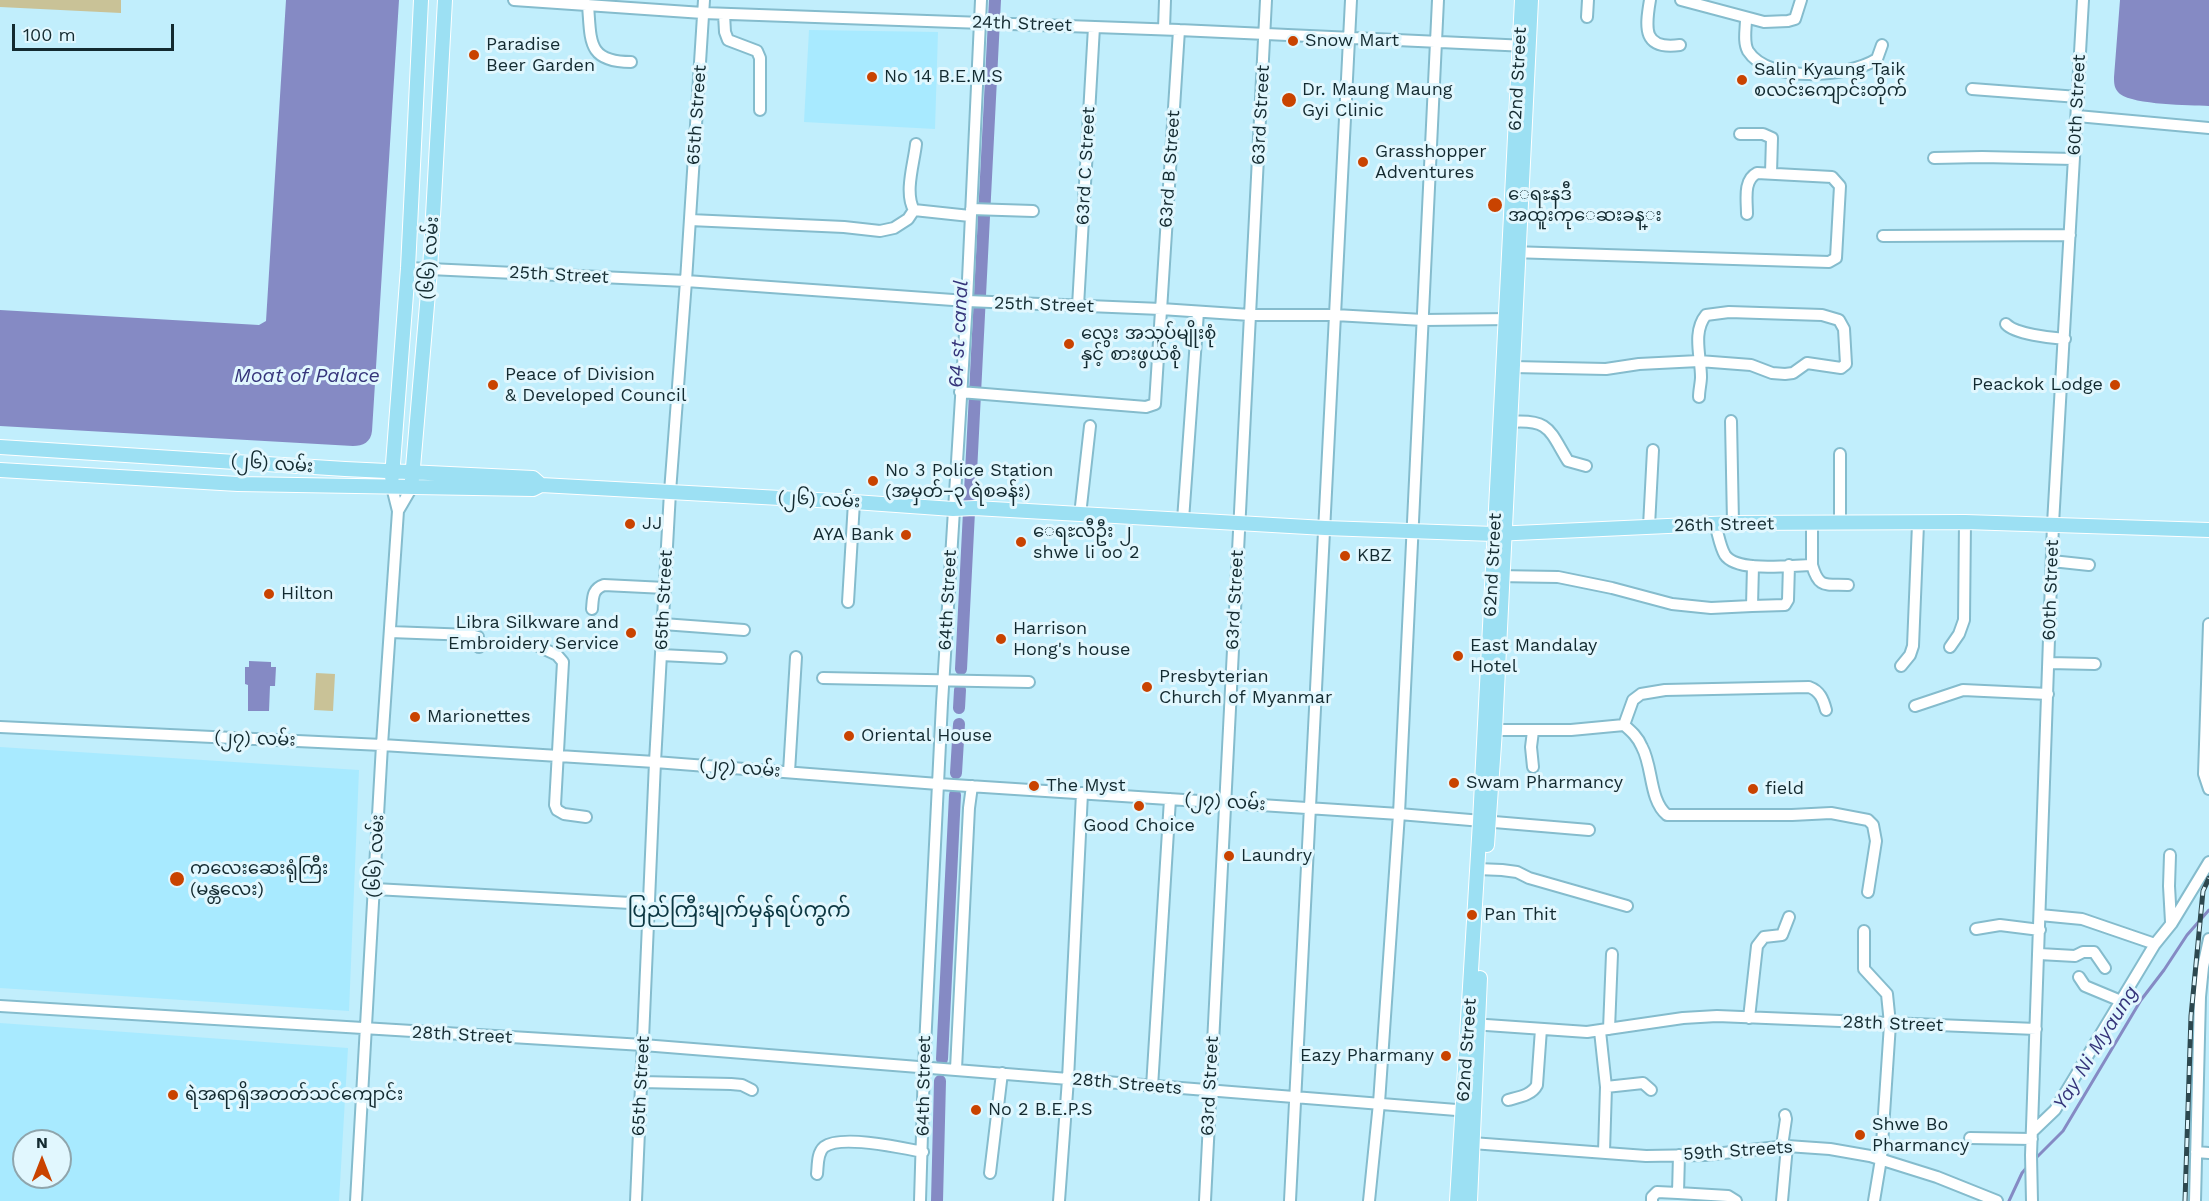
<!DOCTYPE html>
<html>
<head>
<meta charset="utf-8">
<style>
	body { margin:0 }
	#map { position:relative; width:2209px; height:1201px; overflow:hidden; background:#c1eefc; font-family:"Work Sans",sans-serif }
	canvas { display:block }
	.north { position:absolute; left:12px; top:1129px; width:60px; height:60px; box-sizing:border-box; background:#e1f7fe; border:2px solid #8fa5ac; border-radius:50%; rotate:0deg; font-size:16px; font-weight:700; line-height:24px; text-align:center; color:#132a30 }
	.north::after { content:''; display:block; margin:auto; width:21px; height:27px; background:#c94300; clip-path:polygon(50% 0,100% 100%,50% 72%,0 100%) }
	.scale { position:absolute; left:12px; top:24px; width:162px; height:27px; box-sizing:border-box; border:3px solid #132a30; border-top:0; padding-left:8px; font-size:18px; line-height:21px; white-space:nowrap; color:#132a30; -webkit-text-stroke:4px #e1f7fe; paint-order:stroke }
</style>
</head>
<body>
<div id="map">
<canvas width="2209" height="1201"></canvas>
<div class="north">N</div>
<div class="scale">100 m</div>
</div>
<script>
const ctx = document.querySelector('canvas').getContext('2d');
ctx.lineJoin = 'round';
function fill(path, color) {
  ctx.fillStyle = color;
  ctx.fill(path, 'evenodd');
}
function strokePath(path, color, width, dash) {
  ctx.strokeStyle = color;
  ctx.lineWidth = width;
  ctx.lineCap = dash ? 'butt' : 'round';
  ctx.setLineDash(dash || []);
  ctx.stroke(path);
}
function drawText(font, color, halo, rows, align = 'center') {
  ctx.font = font + ' "Work Sans","Noto Sans Myanmar",sans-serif';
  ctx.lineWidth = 6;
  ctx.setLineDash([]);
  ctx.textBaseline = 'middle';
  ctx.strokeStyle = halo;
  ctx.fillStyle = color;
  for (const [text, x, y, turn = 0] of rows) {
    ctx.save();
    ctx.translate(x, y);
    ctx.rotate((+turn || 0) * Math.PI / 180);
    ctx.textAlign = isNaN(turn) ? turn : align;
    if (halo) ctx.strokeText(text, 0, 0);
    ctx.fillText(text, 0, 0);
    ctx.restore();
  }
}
fill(new Path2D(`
	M 809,30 L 938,32 L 935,129 L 804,122 Z
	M 0,747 L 359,770 L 349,1011 L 0,988 Z
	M 0,1023 L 348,1048 L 339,1201 L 0,1201 ZM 24,1141 L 60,1141 L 60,1177 L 24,1177 Z`), '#a8eaff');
fill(new Path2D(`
	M 0,0 L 121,0 L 121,13 L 0,7 Z
	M 316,673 L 335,674 L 333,711 L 314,710 Z`), '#c9c297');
fill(new Path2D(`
	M 286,0 L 399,0 L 372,431 C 371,442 363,446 353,446 L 0,426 L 0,310 L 259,325 L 266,321 Z
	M 2120,0 L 2209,0 L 2209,106 C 2189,105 2135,105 2120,94 C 2114,89 2114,83 2114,77 Z
	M 249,661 L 271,662 L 271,667 L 276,667 L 275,686 L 270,686 L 269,711 L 248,711 L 248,685 L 245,684 L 245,667 L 249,667 Z`), '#858ac4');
strokePath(new Path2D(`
	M 2035,1159 L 2063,1131 L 2141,1000 L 2164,970 L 2187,935 L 2209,910
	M 2009,1201 L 2022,1173 L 2028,1166`), '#858ac4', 3);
strokePath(new Path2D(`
	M 961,669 L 995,0
	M 959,708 L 960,690
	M 956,773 L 959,724
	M 942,1059 L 955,795
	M 937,1201 L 940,1081`), '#858ac4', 12);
const minor = new Path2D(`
	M 514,0 L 703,13 L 1179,30 L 1527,46
	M 1650,0 C 1645,29 1643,50 1680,45
	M 1681,0 L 1764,22 L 1788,21 L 1795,19 L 1801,0
	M 588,5 C 591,41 587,62 631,62
	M 724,14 L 725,32 L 728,40 L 757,51 L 760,58 L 760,110
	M 1587,17 L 1588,0
	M 1746,19 C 1746,29 1743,42 1748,51 C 1769,84 1849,77 1877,59 L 1882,45
	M 1164,29 L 1165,0
	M 1972,89 L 2078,97
	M 2077,116 L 2209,128
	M 1740,134 L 1763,134 L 1772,138 L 1771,173
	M 1934,158 L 1982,157 L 2074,159
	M 971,209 L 1033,211
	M 914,210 C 904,193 914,163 916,144
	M 690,220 L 844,227 L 880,231 L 894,228 L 908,219 L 914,210 L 970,216
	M 1883,236 L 2070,235
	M 1511,252 L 1829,262 L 1836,258 L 1840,186 L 1832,177 L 1757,173 C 1743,180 1747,200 1747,214
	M 408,268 L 686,281 L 967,301 L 1161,309 L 1250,315 L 1335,315 L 1423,320 L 1512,319
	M 1078,306 L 1094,27
	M 2006,324 C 2015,334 2051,338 2065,339
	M 1513,367 L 1606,369 L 1639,364 L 1699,361 L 1751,365 L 1772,373 L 1785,374 L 1793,373 L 1807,363 L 1841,368 L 1846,364 L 1844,329 L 1839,320 L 1822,315 L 1729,312 L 1706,315 C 1692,332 1701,357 1701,377 C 1701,383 1699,390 1699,397
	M 960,392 L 1146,407 L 1155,404 L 1179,30
	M 1731,421 L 1733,523
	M 1510,422 C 1550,419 1549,430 1568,461 L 1586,466
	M 398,511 L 412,487
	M 1080,515 L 1090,426
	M 1183,520 L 1198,312
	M 1840,523 L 1840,454
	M 1715,524 C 1718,533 1720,547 1725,555 C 1737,573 1792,565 1812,565 L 1812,523
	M 1649,526 L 1653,450
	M 2052,561 L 2089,565
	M 1812,565 C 1819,589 1825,584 1848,585
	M 1496,576 L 1558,577 L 1612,588 L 1672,604 L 1711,608 L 1752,606 L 1753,566
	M 848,602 L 854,502
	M 1752,606 L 1785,605 L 1788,600 L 1789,565
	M 592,609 C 593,598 592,589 604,585 L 665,588
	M 663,624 L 744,630
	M 2209,624 L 2204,774 L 2209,789
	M 390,632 L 471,635 L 478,637 L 479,647
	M 540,647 L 557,655 L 563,662 L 555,805 L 557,810 L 564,814 L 586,817
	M 1950,647 L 1959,634 L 1964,620 L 1965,522
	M 661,655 L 721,658
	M 2049,663 L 2095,664
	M 1901,666 L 1910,655 L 1913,646 L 1918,524
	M 823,678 L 1029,682
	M 1915,706 L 1963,690 L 2048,694
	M 1624,725 L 1633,700 L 1641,694 L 1665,690 L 1809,687 C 1820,691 1823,699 1826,710
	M 0,727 L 382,745 L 655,762 L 938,784 L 1399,814 L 1589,830
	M 1490,730 L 1571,730 L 1624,725 C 1631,731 1638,737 1642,747 C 1653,767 1649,800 1667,815 L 1792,815 L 1831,813 L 1868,820 L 1873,825 L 1876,841 L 1868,892
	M 1533,731 L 1531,747 L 1533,767
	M 789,772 L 796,657
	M 2170,855 L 2169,886 L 2171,922
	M 1477,869 L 1502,870 L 1517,872 L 1529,878 L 1627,906
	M 375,889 L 649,904
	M 2040,915 L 2082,919 L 2155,944
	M 1976,929 L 2000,925 L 2040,930
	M 1864,931 L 1864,969 L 1887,994 L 1890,1024 L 1881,1159 L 1874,1201
	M 2039,954 L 2075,956 L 2083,952 L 2094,952 L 2105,968
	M 2079,977 L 2085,986 L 2121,1001
	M 0,1006 L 643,1045 L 1469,1111
	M 1749,1018 L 1757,946 L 1764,937 L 1782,935 L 1789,917
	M 1472,1024 L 1587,1032 L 1683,1018 L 1717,1016 L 2036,1029
	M 1609,1029 L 1612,954
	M 1600,1031 L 1606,1087 L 1604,1152
	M 956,1069 L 969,808 L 972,786
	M 641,1082 L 731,1084 L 742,1085 L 752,1090
	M 1152,1087 L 1170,799
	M 1606,1087 L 1643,1083 L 1651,1090
	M 1508,1100 C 1519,1097 1532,1095 1537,1085 L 1541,1029
	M 2032,1132 L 2055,1110 L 2155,944 L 2172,923 L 2209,862
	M 1970,1138 L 2032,1139
	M 1472,1143 L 1646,1156 L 1705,1155 L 1787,1146 L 1830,1149 L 1870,1156 L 1937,1177 L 1997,1201
	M 1782,1146 L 1786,1119 L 1785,1115
	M 2196,1152 L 2209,1153
	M 1679,1155 L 1678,1193 L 1728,1196 L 1736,1201
	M 990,1173 L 1002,1073
	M 817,1174 C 818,1165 817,1153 824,1147 C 841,1134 903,1148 923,1152
	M 356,1201 L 382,745 L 398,511 L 392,487
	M 636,1201 L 655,762 L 670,492 L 686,281 L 704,0
	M 920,1201 L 924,1067 L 942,703 L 967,301 L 981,0
	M 1059,1201 L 1068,1079 L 1082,793
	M 1205,1201 L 1266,0
	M 1290,1201 L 1351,0
	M 1369,1201 L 1379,1103 L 1399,814 L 1438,0
	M 1652,1201 L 1652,1197 L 1657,1192 L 1678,1193
	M 1782,1201 L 1787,1146
	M 2032,1201 L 2031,1155 L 2053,524 L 2083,0
	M 2195,1201 L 2200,997 L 2203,967 L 2209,939`);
const major = new Path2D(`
	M 0,447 L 345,469 L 533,478 L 541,485
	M 0,470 L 238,484 L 533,489 L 541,485 L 854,502 L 953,509 L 975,508 L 1325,528 L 1494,534 L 1733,523 L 1965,522 L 2209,530
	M 392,477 L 408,268 L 421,0
	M 412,479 L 430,270 L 445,0
	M 1487,845 L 1495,730 L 1531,0
	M 1457,1201 L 1480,822 L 1522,0
	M 1470,1201 L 1480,978`);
strokePath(minor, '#85bccd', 14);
strokePath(major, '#fff', 16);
strokePath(minor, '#fff', 10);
strokePath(major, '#9ce0f3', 14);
const rail = new Path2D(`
	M 2185,1201 L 2191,1016 L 2203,891 L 2209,878`);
strokePath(rail, '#2d484f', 5);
strokePath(rail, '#e1f7fe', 3, [9]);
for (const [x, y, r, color] of [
	[1293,41,6,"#c94300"],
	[474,55,6,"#c94300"],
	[872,77,6,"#c94300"],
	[1742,80,6,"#c94300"],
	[1289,100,8,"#c94300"],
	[1363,162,6,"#c94300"],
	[1495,205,8,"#c94300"],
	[1069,344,6,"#c94300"],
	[493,385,6,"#c94300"],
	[2115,385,6,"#c94300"],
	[873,481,6,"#c94300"],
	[630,524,6,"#c94300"],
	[906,535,6,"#c94300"],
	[1021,542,6,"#c94300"],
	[1345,556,6,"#c94300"],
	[269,594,6,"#c94300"],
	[631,633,6,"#c94300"],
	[1001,639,6,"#c94300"],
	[1458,656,6,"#c94300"],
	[1147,687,6,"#c94300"],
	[415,717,6,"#c94300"],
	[849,736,6,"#c94300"],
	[1454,783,6,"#c94300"],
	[1034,786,6,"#c94300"],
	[1753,789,6,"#c94300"],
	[1139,806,6,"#c94300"],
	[1229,856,6,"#c94300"],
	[177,879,8,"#c94300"],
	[1472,915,6,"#c94300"],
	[1446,1056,6,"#c94300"],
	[173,1095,6,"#c94300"],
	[976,1110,6,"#c94300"],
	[1860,1135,6,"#c94300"]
]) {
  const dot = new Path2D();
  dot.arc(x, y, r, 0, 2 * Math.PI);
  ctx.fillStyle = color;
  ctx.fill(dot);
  strokePath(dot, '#e1f7fe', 2);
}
drawText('18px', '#132a30', '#e1f7fe', [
	["24th Street",1022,24,2],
	["62nd Street",1518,79,-87],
	["60th Street",2077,105,-87],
	["65th Street",697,115,-86],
	["63rd Street",1261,115,-87],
	["63rd C Street",1086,166,-87],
	["63rd B Street",1170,169,-86],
	["(၆၆) လမ်း",430,258,-86],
	["25th Street",559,275,3],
	["25th Street",1044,305,2],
	["(၂၆) လမ်း",272,464,4],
	["(၂၆) လမ်း",819,500,3],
	["26th Street",1724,525,-1],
	["62nd Street",1493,565,-87],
	["60th Street",2051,590,-88],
	["65th Street",664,600,-87],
	["64th Street",948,600,-87],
	["63rd Street",1235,600,-87],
	["(၂၇) လမ်း",255,739,2],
	["(၂၇) လမ်း",740,768,5],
	["(၂၇) လမ်း",1225,802,4],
	["(၆၆) လမ်း",376,856,-87],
	["28th Street",1893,1024,2],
	["28th Street",462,1035,3],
	["62nd Street",1467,1050,-86],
	["28th Streets",1127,1084,5],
	["65th Street",641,1086,-87],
	["64th Street",924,1086,-89],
	["63rd Street",1210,1086,-87],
	["59th Streets",1738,1151,-4]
]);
drawText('18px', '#132a30', '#e1f7fe', [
	["Snow Mart",1305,41],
	["Paradise",486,45],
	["Beer Garden",486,66],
	["Salin Kyaung Taik",1754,70],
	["စလင်းကျောင်းတိုက်",1754,91],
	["No 14 B.E.M.S",884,77],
	["Dr. Maung Maung",1302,90],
	["Gyi Clinic",1302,111],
	["Grasshopper",1375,152],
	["Adventures",1375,173],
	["ေရႊနဒီ",1508,195],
	["အထူးကုေဆးခန္း",1508,216],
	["လွေး အသုပ်မျိုးစုံ",1081,334],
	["နှင့် စားဖွယ်စုံ",1081,355],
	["Peace of Division",505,375],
	["& Developed Council",505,396],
	["Peackok Lodge",2103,385,"right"],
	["No 3 Police Station",885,471],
	["(အမှတ်−၃ ရဲစခန်း)",885,492],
	["JJ",642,524],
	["ေရႊလီဦး ၂",1033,532],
	["shwe li oo 2",1033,553],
	["AYA Bank",894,535,"right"],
	["KBZ",1357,556],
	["Hilton",281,594],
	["Libra Silkware and",619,623,"right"],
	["Embroidery Service",619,644,"right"],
	["Harrison",1013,629],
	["Hong's house",1013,650],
	["East Mandalay",1470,646],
	["Hotel",1470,667],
	["Presbyterian",1159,677],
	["Church of Myanmar",1159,698],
	["Marionettes",427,717],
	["Oriental House",861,736],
	["Swam Pharmancy",1466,783],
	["The Myst",1046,786],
	["field",1765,789],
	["Good Choice",1139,826,"center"],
	["Laundry",1241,856],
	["ကလေးဆေးရုံကြီး",190,869],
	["(မန္တလေး)",190,890],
	["Pan Thit",1484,915],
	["Eazy Pharmany",1434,1056,"right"],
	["ရဲအရာရှိအတတ်သင်ကျောင်း",185,1095],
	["No 2 B.E.P.S",988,1110],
	["Shwe Bo",1872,1125],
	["Pharmancy",1872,1146]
], 'left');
drawText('italic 20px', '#36357b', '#e1f7fe', [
	["64 st canal",959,334,-87],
	["Moat of Palace",307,376],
	["Yay Ni Myaung",2096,1048,-58]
]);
drawText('21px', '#0c3742', '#e1f7fe', [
	["ပြည်ကြီးမျက်မှန်ရပ်ကွက်",739,911]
]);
</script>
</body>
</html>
